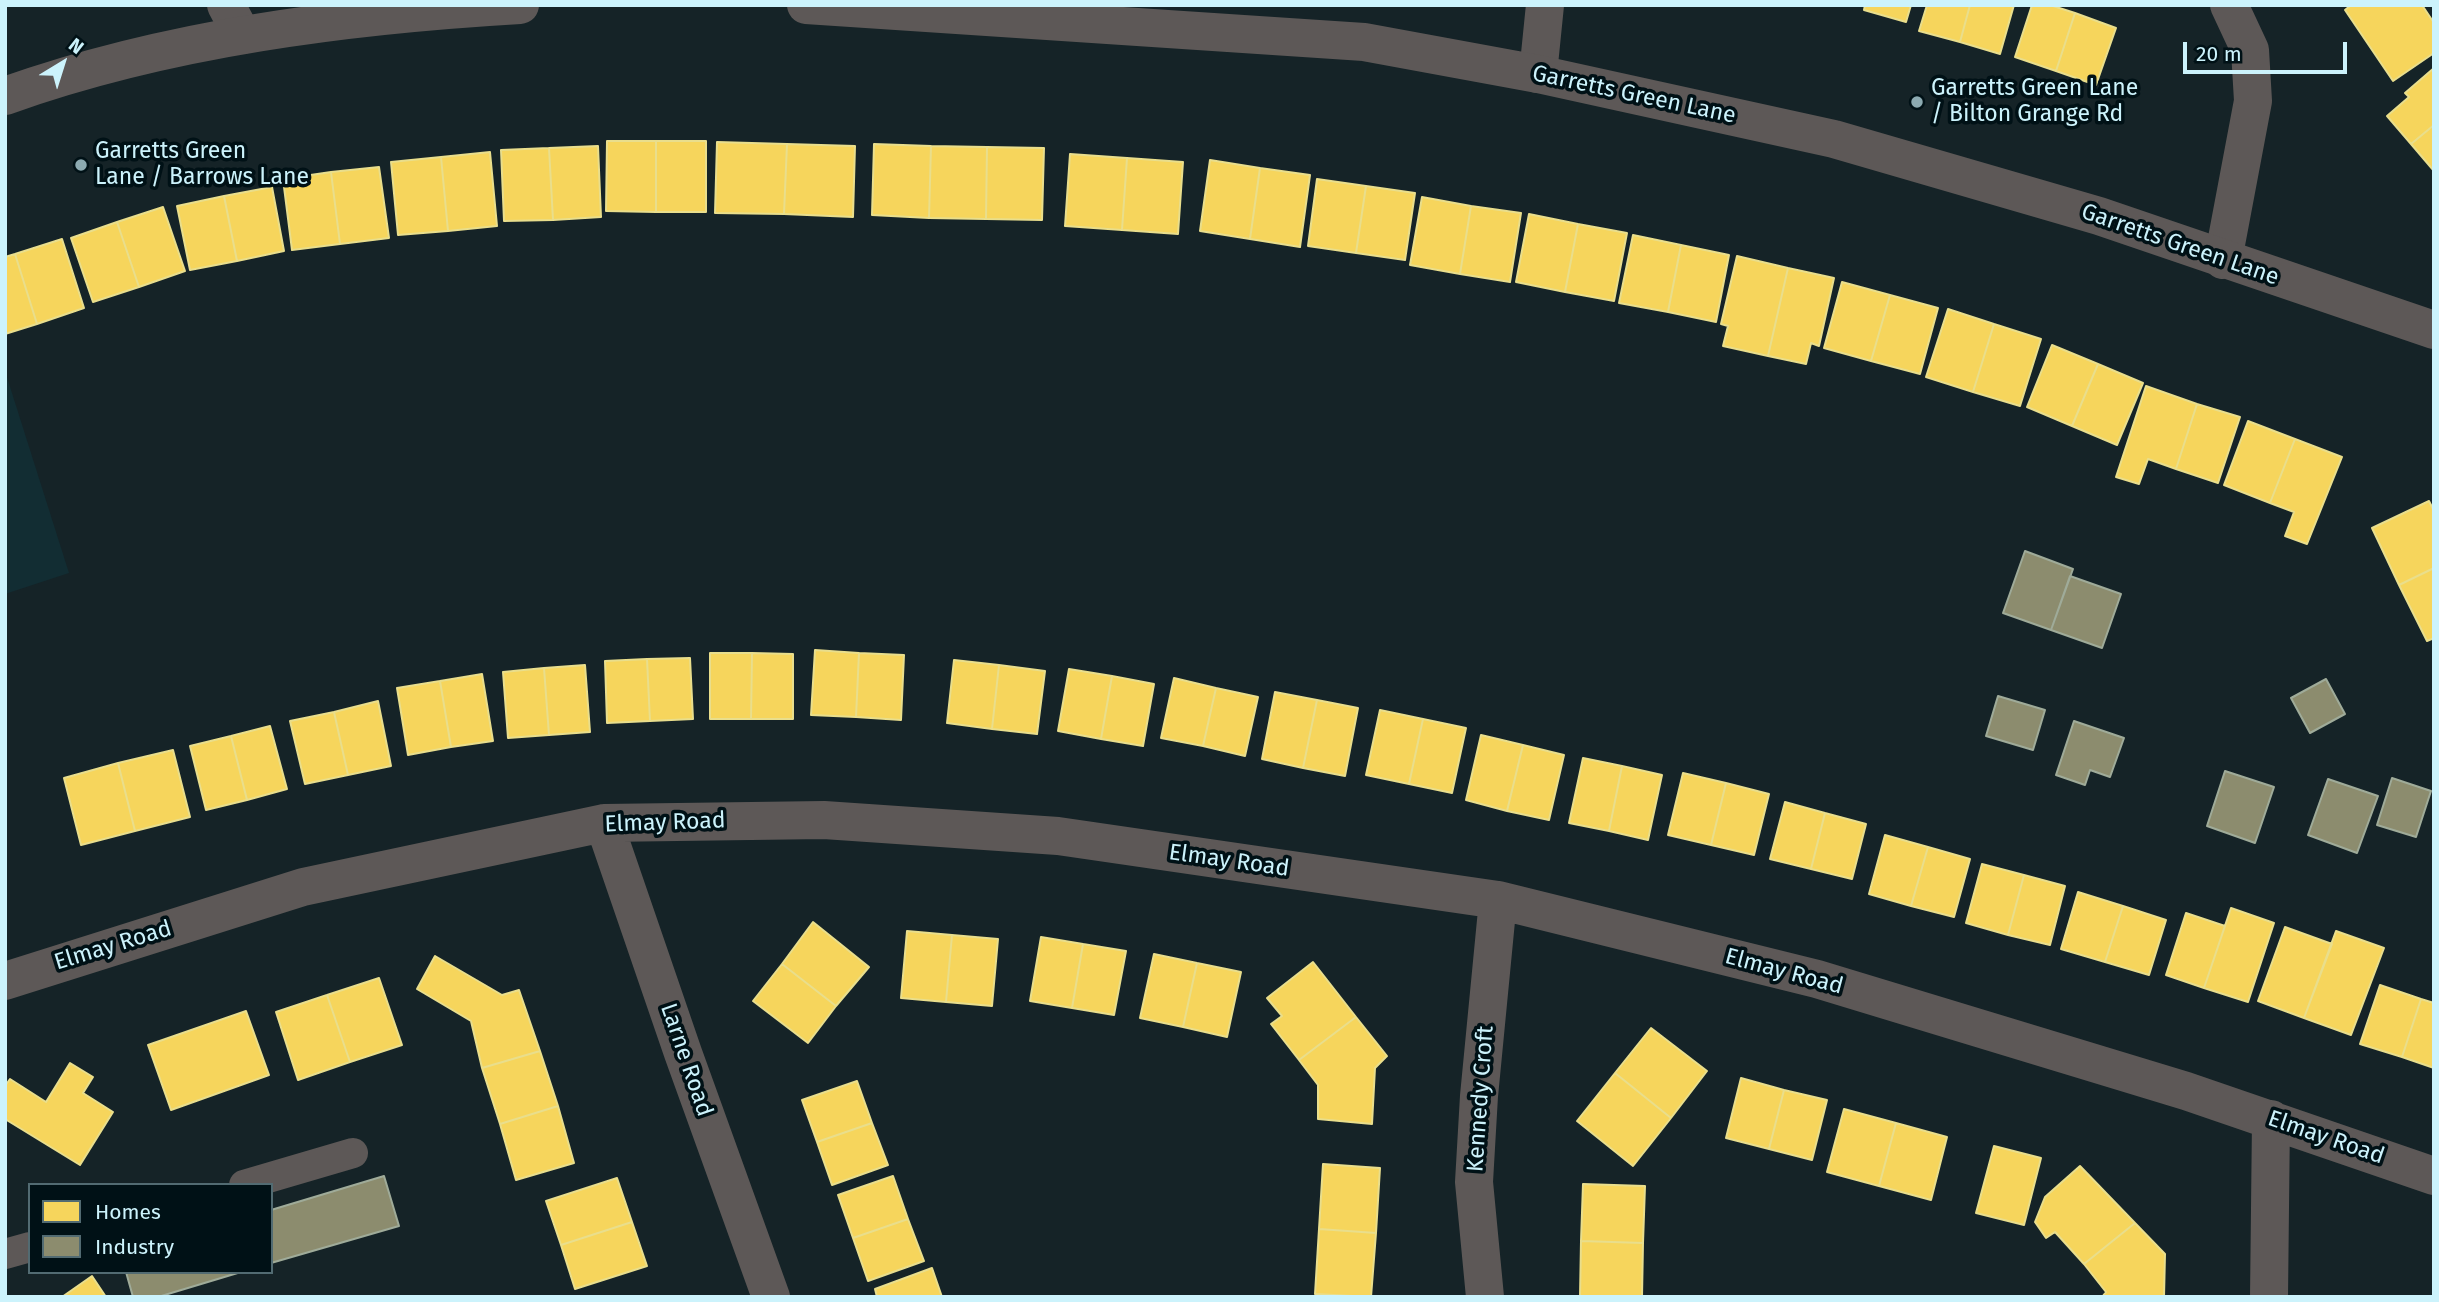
<!DOCTYPE html>
<html>
<head>
<meta charset="utf-8">
<style>
	body { margin:0 }
	#map { position:relative; width:2439px; height:1302px; overflow:hidden; background:#152327; font-family:"Fira Sans",sans-serif }
	canvas { display:block }
	.frame { position:absolute; inset:0; border:7px solid #ccf3fc; pointer-events:none }
	.legend { position:absolute; left:28px; top:1183px; width:245px; height:91px; box-sizing:border-box; background:#001116; border:2px solid #526b72; margin:0; padding:9px 12px; list-style:none; font-size:21px; color:#ccf3fc }
	.legend li { display:flex; align-items:center; gap:14px; height:35px }
	.legend b { width:35px; border:2px solid #526b72 }
	.north { position:absolute; left:28px; top:28px; width:70px; height:70px; -webkit-text-stroke:5px #001116; paint-order:stroke; rotate:38deg; font-size:19px; font-weight:700; line-height:28px; text-align:center; color:#ccf3fc }
	.north::after { content:''; display:block; margin:auto; width:24px; height:32px; background:#ccf3fc; clip-path:polygon(50% 0,100% 100%,50% 72%,0 100%) }
	.scale { position:absolute; left:2183px; top:42px; width:164px; height:32px; box-sizing:border-box; border:4px solid #ccf3fc; border-top:0; padding-left:9px; font-size:21px; line-height:24px; white-space:nowrap; color:#ccf3fc; -webkit-text-stroke:5px #001116; paint-order:stroke }
</style>
</head>
<body>
<div id="map">
<canvas width="2439" height="1302"></canvas>
<div class="frame"></div>
<ul class="legend">
<li><b style="height:19px;background:#f6d55c"></b>Homes</li>
<li><b style="height:19px;background:#8c8c6e"></b>Industry</li>
</ul>
<div class="north">N</div>
<div class="scale">20 m</div>
</div>
<script>
const ctx = document.querySelector('canvas').getContext('2d');
ctx.lineJoin = 'round';
function fill(path, color) {
  ctx.fillStyle = color;
  ctx.fill(path, 'evenodd');
}
function strokePath(path, color, width, dash) {
  ctx.strokeStyle = color;
  ctx.lineWidth = width;
  ctx.lineCap = dash ? 'butt' : 'round';
  ctx.setLineDash(dash || []);
  ctx.stroke(path);
}
function drawText(font, color, halo, rows, align = 'center') {
  ctx.font = font + ' "Fira Sans",sans-serif';
  ctx.lineWidth = 7;
  ctx.setLineDash([]);
  ctx.textBaseline = 'middle';
  ctx.strokeStyle = halo;
  ctx.fillStyle = color;
  for (const [text, x, y, turn = 0] of rows) {
    ctx.save();
    ctx.translate(x, y);
    ctx.rotate((+turn || 0) * Math.PI / 180);
    ctx.textAlign = isNaN(turn) ? turn : align;
    if (halo) ctx.strokeText(text, 0, 0);
    ctx.fillText(text, 0, 0);
    ctx.restore();
  }
}
fill(new Path2D(`
	M 5,371 L 69,573 L 5,594 Z`), '#122d33');
const homes = new Path2D(`
	M 1865,5 L 1911,5 L 1906,22 L 1864,10 Z
	M 1927,5 L 1970,5 L 1960,42 L 1919,31 Z
	M 1970,5 L 2014,5 L 2000,54 L 1960,42 Z
	M 2032,5 L 2050,5 L 2075,13 L 2056,71 L 2015,57 Z
	M 2351,5 L 2422,5 L 2434,23 L 2434,53 L 2393,81 L 2345,10 Z
	M 2075,13 L 2116,28 L 2096,85 L 2056,71 Z
	M 2434,68 L 2434,125 L 2411,144 L 2387,116 L 2409,97 L 2405,93 Z
	M 2434,125 L 2434,171 L 2411,144 Z
	M 607,141 L 656,141 L 656,212 L 606,211 Z
	M 656,141 L 706,141 L 706,212 L 656,212 Z
	M 717,142 L 787,144 L 784,214 L 715,213 Z
	M 787,144 L 855,146 L 853,217 L 784,214 Z
	M 874,144 L 931,146 L 929,218 L 872,215 Z
	M 598,146 L 601,217 L 553,220 L 549,148 Z
	M 931,146 L 987,147 L 986,219 L 929,218 Z
	M 987,147 L 1044,148 L 1042,220 L 986,219 Z
	M 549,148 L 553,220 L 504,221 L 501,150 Z
	M 490,152 L 497,226 L 448,231 L 441,157 Z
	M 1070,154 L 1127,158 L 1122,230 L 1065,226 Z
	M 441,157 L 448,231 L 398,235 L 391,162 Z
	M 1127,158 L 1183,162 L 1178,234 L 1122,230 Z
	M 1210,160 L 1260,168 L 1250,239 L 1200,231 Z
	M 379,167 L 389,238 L 340,244 L 331,172 Z
	M 1260,168 L 1310,175 L 1300,247 L 1250,239 Z
	M 331,172 L 340,244 L 292,250 L 283,179 Z
	M 1317,179 L 1366,186 L 1356,253 L 1308,246 Z
	M 1366,186 L 1415,193 L 1405,260 L 1356,253 Z
	M 272,187 L 284,251 L 237,261 L 224,196 Z
	M 224,196 L 237,261 L 190,270 L 177,206 Z
	M 1422,197 L 1471,206 L 1460,274 L 1410,265 Z
	M 1471,206 L 1521,213 L 1510,282 L 1460,274 Z
	M 163,207 L 185,271 L 139,287 L 117,222 Z
	M 1529,214 L 1578,224 L 1565,292 L 1516,282 Z
	M 117,222 L 139,287 L 93,302 L 71,238 Z
	M 1578,224 L 1627,233 L 1614,301 L 1565,292 Z
	M 1633,235 L 1681,245 L 1668,312 L 1619,303 Z
	M 62,239 L 84,308 L 37,324 L 15,254 Z
	M 1681,245 L 1729,255 L 1716,322 L 1668,312 Z
	M 15,254 L 37,324 L 5,334 L 5,257 Z
	M 1737,256 L 1788,268 L 1768,356 L 1723,346 L 1728,326 L 1721,324 Z
	M 1788,268 L 1834,278 L 1819,346 L 1811,343 L 1806,364 L 1768,356 Z
	M 1842,282 L 1890,295 L 1871,361 L 1824,348 Z
	M 1890,295 L 1938,308 L 1920,374 L 1871,361 Z
	M 1948,309 L 1994,324 L 1973,392 L 1926,377 Z
	M 1994,324 L 2041,339 L 2020,406 L 1973,392 Z
	M 2052,345 L 2098,364 L 2072,426 L 2027,407 Z
	M 2098,364 L 2143,383 L 2117,445 L 2072,426 Z
	M 2146,386 L 2197,404 L 2176,469 L 2148,459 L 2139,484 L 2116,477 Z
	M 2197,404 L 2240,417 L 2218,483 L 2176,469 Z
	M 2248,421 L 2295,439 L 2270,503 L 2224,485 Z
	M 2295,439 L 2342,457 L 2307,544 L 2285,536 L 2294,512 L 2270,503 Z
	M 2429,501 L 2434,511 L 2434,568 L 2399,585 L 2372,528 Z
	M 2434,568 L 2434,638 L 2427,641 L 2399,585 Z
	M 815,650 L 859,653 L 856,717 L 811,715 Z
	M 710,653 L 752,653 L 751,719 L 710,719 Z
	M 752,653 L 793,654 L 793,719 L 751,719 Z
	M 859,653 L 904,655 L 901,720 L 856,717 Z
	M 690,658 L 693,719 L 650,721 L 647,659 Z
	M 647,659 L 650,721 L 607,723 L 605,661 Z
	M 954,660 L 999,665 L 992,729 L 947,723 Z
	M 585,665 L 590,732 L 549,735 L 544,668 Z
	M 999,665 L 1045,671 L 1037,734 L 992,729 Z
	M 544,668 L 549,735 L 508,738 L 503,672 Z
	M 1069,669 L 1112,676 L 1101,739 L 1058,731 Z
	M 482,674 L 493,741 L 451,747 L 440,681 Z
	M 1112,676 L 1154,684 L 1143,746 L 1101,739 Z
	M 1174,678 L 1216,688 L 1203,746 L 1161,738 Z
	M 440,681 L 451,747 L 408,755 L 397,688 Z
	M 1216,688 L 1258,697 L 1245,756 L 1203,746 Z
	M 1275,692 L 1317,700 L 1303,768 L 1262,759 Z
	M 1317,700 L 1358,708 L 1345,776 L 1303,768 Z
	M 378,701 L 391,766 L 348,775 L 334,712 Z
	M 1380,710 L 1423,719 L 1409,784 L 1366,775 Z
	M 334,712 L 348,775 L 305,784 L 290,721 Z
	M 1423,719 L 1466,728 L 1452,793 L 1409,784 Z
	M 270,726 L 287,789 L 247,800 L 231,736 Z
	M 1481,735 L 1523,745 L 1507,811 L 1466,800 Z
	M 231,736 L 247,800 L 206,810 L 190,746 Z
	M 1523,745 L 1564,755 L 1549,820 L 1507,811 Z
	M 173,750 L 190,817 L 135,831 L 118,763 Z
	M 1583,758 L 1622,766 L 1609,831 L 1569,823 Z
	M 118,763 L 135,831 L 81,845 L 64,778 Z
	M 1622,766 L 1662,775 L 1648,840 L 1609,831 Z
	M 1683,773 L 1726,783 L 1711,845 L 1668,835 Z
	M 1726,783 L 1769,794 L 1754,855 L 1711,845 Z
	M 1785,802 L 1825,813 L 1811,869 L 1770,859 Z
	M 1825,813 L 1866,824 L 1852,879 L 1811,869 Z
	M 1885,835 L 1928,847 L 1911,906 L 1869,894 Z
	M 1928,847 L 1970,859 L 1954,917 L 1911,906 Z
	M 1982,864 L 2024,875 L 2008,935 L 1966,923 Z
	M 2024,875 L 2065,886 L 2050,945 L 2008,935 Z
	M 2078,892 L 2123,906 L 2105,962 L 2061,949 Z
	M 2123,906 L 2166,920 L 2149,975 L 2105,962 Z
	M 2231,908 L 2274,923 L 2248,1002 L 2204,988 Z
	M 2186,913 L 2225,926 L 2204,988 L 2166,975 Z
	M 813,922 L 869,967 L 836,1006 L 782,964 Z
	M 2285,927 L 2332,944 L 2304,1018 L 2258,1001 Z
	M 907,931 L 952,935 L 946,1002 L 901,998 Z
	M 2336,931 L 2384,948 L 2351,1035 L 2304,1018 Z
	M 952,935 L 998,939 L 992,1006 L 946,1002 Z
	M 1041,937 L 1083,944 L 1072,1008 L 1030,1001 Z
	M 1083,944 L 1126,951 L 1114,1015 L 1072,1008 Z
	M 1154,954 L 1197,963 L 1183,1027 L 1140,1018 Z
	M 435,956 L 502,995 L 519,990 L 540,1051 L 482,1068 L 471,1021 L 417,989 Z
	M 1313,962 L 1356,1017 L 1299,1060 L 1271,1024 L 1282,1016 L 1267,998 Z
	M 1197,963 L 1241,972 L 1227,1037 L 1183,1027 Z
	M 782,964 L 836,1006 L 808,1043 L 753,1001 Z
	M 379,978 L 402,1045 L 350,1062 L 327,995 Z
	M 2380,985 L 2421,999 L 2402,1057 L 2360,1044 Z
	M 327,995 L 350,1062 L 298,1080 L 276,1012 Z
	M 2421,999 L 2434,1003 L 2434,1068 L 2402,1057 Z
	M 246,1011 L 269,1075 L 171,1110 L 148,1045 Z
	M 1356,1017 L 1387,1056 L 1375,1068 L 1372,1124 L 1318,1119 L 1318,1085 L 1299,1060 Z
	M 1651,1028 L 1707,1071 L 1671,1118 L 1615,1073 Z
	M 540,1051 L 558,1106 L 500,1124 L 482,1068 Z
	M 70,1063 L 93,1077 L 83,1093 L 113,1112 L 80,1165 L 5,1119 L 5,1086 L 10,1079 L 46,1102 Z
	M 1615,1073 L 1671,1118 L 1633,1166 L 1577,1121 Z
	M 1741,1078 L 1784,1090 L 1769,1149 L 1726,1138 Z
	M 857,1081 L 872,1123 L 817,1142 L 802,1100 Z
	M 1784,1090 L 1827,1100 L 1812,1160 L 1769,1149 Z
	M 558,1106 L 574,1163 L 516,1180 L 500,1124 Z
	M 1844,1109 L 1896,1123 L 1879,1186 L 1827,1172 Z
	M 872,1123 L 888,1165 L 832,1185 L 817,1142 Z
	M 1896,1123 L 1947,1137 L 1931,1200 L 1879,1186 Z
	M 1994,1146 L 2041,1158 L 2024,1225 L 1976,1213 Z
	M 1323,1164 L 1380,1168 L 1376,1233 L 1319,1229 Z
	M 2080,1166 L 2135,1223 L 2084,1264 L 2055,1232 L 2046,1238 L 2035,1222 L 2045,1197 Z
	M 893,1176 L 908,1219 L 853,1238 L 838,1195 Z
	M 617,1178 L 632,1222 L 561,1245 L 546,1201 Z
	M 1583,1184 L 1645,1186 L 1643,1243 L 1581,1241 Z
	M 908,1219 L 924,1261 L 868,1281 L 853,1238 Z
	M 632,1222 L 647,1266 L 575,1289 L 561,1245 Z
	M 2135,1223 L 2165,1254 L 2164,1297 L 2102,1297 L 2106,1292 L 2084,1264 Z
	M 1319,1229 L 1376,1233 L 1371,1297 L 1315,1294 Z
	M 1581,1241 L 1643,1243 L 1642,1297 L 1580,1297 Z
	M 932,1268 L 942,1297 L 877,1297 L 875,1289 Z
	M 92,1276 L 106,1297 L 62,1297 Z`);
fill(homes, '#f6d55c');
strokePath(homes, '#e9de8c', 2);
const industry = new Path2D(`
	M 2025,551 L 2073,569 L 2051,630 L 2003,613 Z
	M 2070,576 L 2121,594 L 2102,648 L 2051,630 Z
	M 2326,679 L 2345,714 L 2310,733 L 2291,698 Z
	M 1998,696 L 2045,710 L 2033,750 L 1986,736 Z
	M 2074,721 L 2124,738 L 2110,777 L 2090,770 L 2085,785 L 2056,775 Z
	M 2225,771 L 2274,787 L 2255,843 L 2207,826 Z
	M 2392,778 L 2431,791 L 2416,837 L 2377,825 Z
	M 2328,779 L 2378,796 L 2357,853 L 2308,835 Z
	M 384,1176 L 399,1226 L 271,1263 L 271,1210 Z
	M 126,1272 L 241,1272 L 158,1297 L 133,1297 Z`);
fill(industry, '#8c8c6e');
strokePath(industry, '#9fab99', 2);
strokePath(new Path2D(`
	M 244,1185 L 353,1153
	M 5,1254 L 30,1247`), '#5d5857', 30);
strokePath(new Path2D(`
	M 226,5 L 242,35
	M 1538,74 L 1545,5
	M 2223,260 L 2253,101 L 2250,50 L 2229,5
	M 604,823 L 683,1053 L 771,1297
	M 5,981 L 303,887 L 604,823 L 824,820 L 1058,836 L 1498,900 L 1817,979 L 2186,1091 L 2434,1176
	M 1485,1297 L 1474,1182 L 1479,1096 L 1498,900
	M 2269,1297 L 2271,1119`), '#5d5857', 38);
strokePath(new Path2D(`
	M 806,5 L 1364,42 L 1538,74 L 1834,139 L 2099,216 L 2434,330
	M 5,96 C 167,38 349,15 520,5`), '#5d5857', 38);
for (const [x, y, r, color] of [
	[1917,102,7,"#8caab1"],
	[81,165,7,"#8caab1"]
]) {
  const dot = new Path2D();
  dot.arc(x, y, r, 0, 2 * Math.PI);
  ctx.fillStyle = color;
  ctx.fill(dot);
  strokePath(dot, '#001116', 2.5);
}
drawText('23px', '#ccf3fc', '#001116', [
	["Garretts Green Lane",1931,89],
	["/ Bilton Grange Rd",1931,115],
	["Garretts Green",95,152],
	["Lane / Barrows Lane",95,178]
], 'left');
drawText('23px', '#ccf3fc', '#001116', [
	["Garretts Green Lane",1634,95,12],
	["Garretts Green Lane",2180,245,19],
	["Elmay Road",665,823,-2],
	["Elmay Road",1229,861,8],
	["Elmay Road",113,946,-17],
	["Elmay Road",1784,972,15],
	["Larne Road",686,1060,71],
	["Kennedy Croft",1481,1099,-86],
	["Elmay Road",2326,1138,19]
]);
</script>
</body>
</html>
